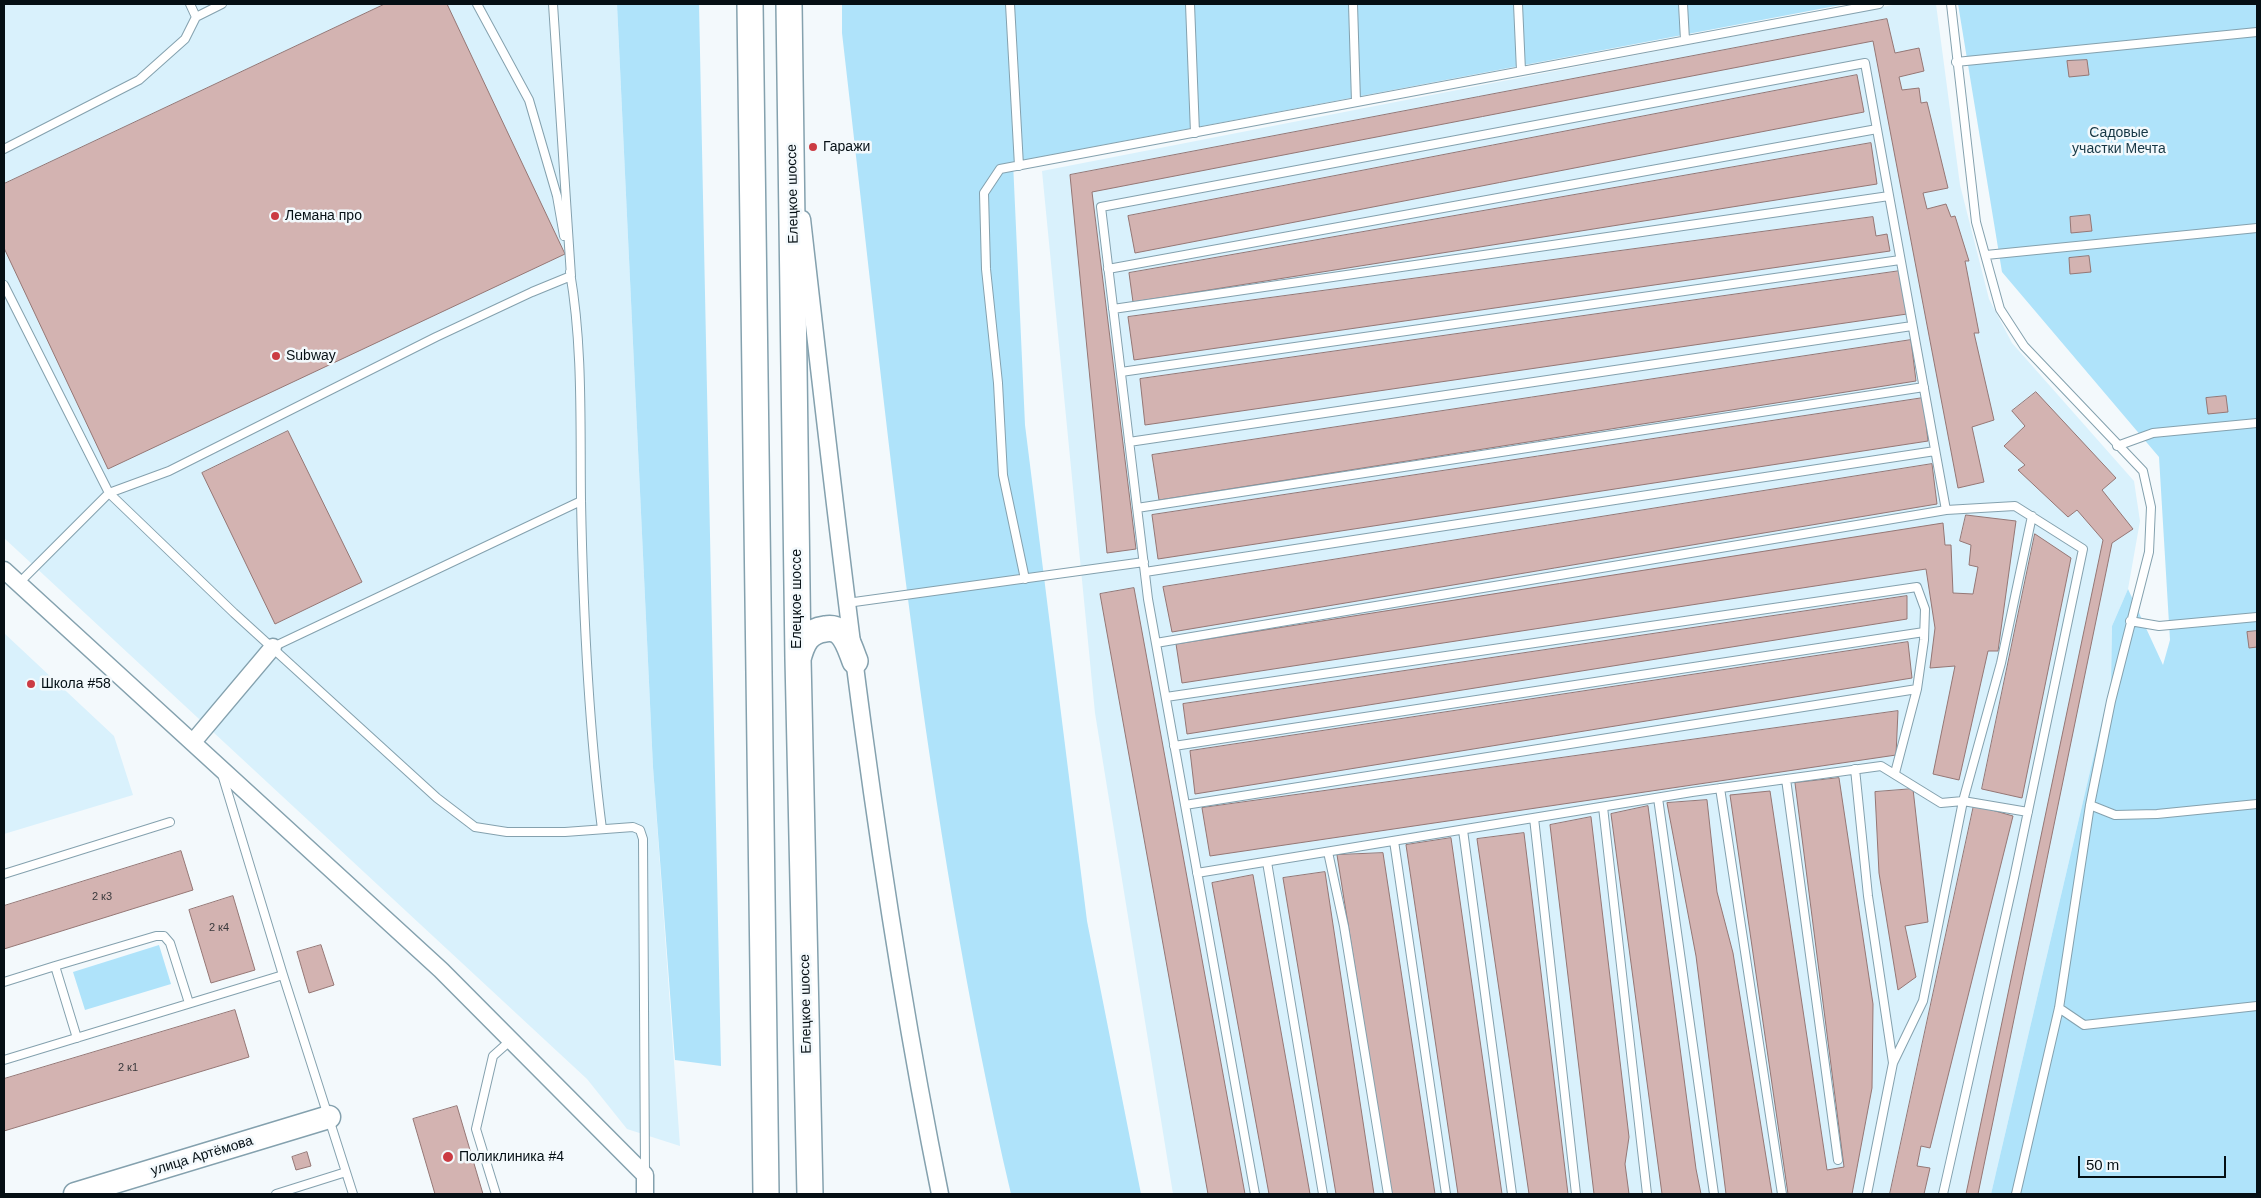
<!DOCTYPE html>
<html>
<head>
<meta charset="utf-8">
<style>
	body { margin:0 }
	#map { position:relative; width:2261px; height:1198px; overflow:hidden; background:#f3f9fc; font-family:Arial,sans-serif }
	canvas { display:block }
	.frame { position:absolute; inset:0; border:5px solid #050f14; pointer-events:none }
	.scale { position:absolute; left:2078px; top:1156px; width:148px; height:22px; box-sizing:border-box; border:2px solid #050f14; border-top:0; padding-left:6px; font-size:15px; line-height:18px; white-space:nowrap; color:#050f14; -webkit-text-stroke:4px #f3f9fc; paint-order:stroke }
</style>
</head>
<body>
<div id="map">
<canvas width="2261" height="1198"></canvas>
<div class="frame"></div>
<div class="scale">50 m</div>
</div>
<script>
const ctx = document.querySelector('canvas').getContext('2d');
ctx.lineJoin = 'round';
function fill(path, color) {
  ctx.fillStyle = color;
  ctx.fill(path, 'evenodd');
}
function strokePath(path, color, width, dash) {
  ctx.strokeStyle = color;
  ctx.lineWidth = width;
  ctx.lineCap = dash ? 'butt' : 'round';
  ctx.setLineDash(dash || []);
  ctx.stroke(path);
}
function drawText(font, color, halo, rows, align = 'center') {
  ctx.font = font + ' Arial,sans-serif';
  ctx.lineWidth = 5;
  ctx.setLineDash([]);
  ctx.textBaseline = 'middle';
  ctx.strokeStyle = halo;
  ctx.fillStyle = color;
  for (const [text, x, y, turn = 0] of rows) {
    ctx.save();
    ctx.translate(x, y);
    ctx.rotate((+turn || 0) * Math.PI / 180);
    ctx.textAlign = isNaN(turn) ? turn : align;
    if (halo) ctx.strokeText(text, 0, 0);
    ctx.fillText(text, 0, 0);
    ctx.restore();
  }
}
fill(new Path2D(`
	M 4,4 L 617,4 L 653,767 L 680,1146 L 627,1129 L 587,1079 L 4,538 Z
	M 1898,4 L 1936,4 L 1960,185 L 1989,299 L 2012,343 L 2134,481 L 2140,521 L 2128,589 L 2112,626 L 2111,682 L 1991,1194 L 1173,1194 L 1095,713 L 1042,171 Z
	M 4,633 L 114,736 L 133,795 L 4,834 Z`), '#d9f1fc');
fill(new Path2D(`
	M 617,4 L 699,4 L 721,1066 L 675,1060 L 653,767 Z
	M 842,4 L 1846,4 L 1013,162 L 1025,425 L 1087,921 L 1141,1194 L 1011,1194 C 923,813 887,421 842,33 Z
	M 1958,4 L 2257,4 L 2257,1194 L 1991,1194 L 2111,682 L 2112,626 L 2128,589 L 2163,665 L 2170,640 L 2159,457 L 2002,272 Z
	M 159,945 L 171,984 L 85,1010 L 73,972 Z`), '#afe3fa');
const building = new Path2D(`
	M 385,4 L 447,4 L 565,254 L 108,469 L 4,248 L 4,184 Z
	M 1887,19 L 1895,53 L 1919,48 L 1924,71 L 1899,77 L 1902,90 L 1919,88 L 1921,103 L 1927,102 L 1948,188 L 1923,193 L 1927,209 L 1946,204 L 1951,217 L 1955,216 L 1969,261 L 1965,261 L 1979,333 L 1974,333 L 1994,420 L 1972,427 L 1984,482 L 1958,488 L 1873,41 L 1092,192 L 1136,549 L 1107,553 L 1070,175 Z
	M 2087,60 L 2089,75 L 2069,77 L 2067,61 Z
	M 1857,75 L 1864,112 L 1135,253 L 1128,216 Z
	M 1871,143 L 1877,184 L 1133,302 L 1129,273 Z
	M 2090,215 L 2092,231 L 2071,233 L 2070,217 Z
	M 1873,217 L 1876,236 L 1887,234 L 1890,251 L 1134,360 L 1128,317 Z
	M 2089,256 L 2091,272 L 2070,274 L 2069,258 Z
	M 1900,271 L 1907,314 L 1145,425 L 1140,379 Z
	M 1911,340 L 1916,381 L 1159,500 L 1152,455 Z
	M 2036,392 L 2116,478 L 2102,490 L 2133,529 L 2112,543 L 1978,1194 L 1966,1194 L 2103,540 L 2077,510 L 2068,517 L 2018,470 L 2025,465 L 2004,446 L 2025,426 L 2012,411 Z
	M 2226,396 L 2228,412 L 2208,414 L 2206,398 Z
	M 1923,398 L 1928,441 L 1158,559 L 1152,515 Z
	M 288,431 L 362,582 L 275,624 L 202,473 Z
	M 1932,464 L 1937,504 L 1172,632 L 1163,587 Z
	M 1966,515 L 2016,521 L 1998,651 L 1988,651 L 1959,780 L 1933,774 L 1955,666 L 1930,668 L 1935,628 L 1926,569 L 1182,683 L 1176,644 L 1943,523 L 1945,545 L 1951,545 L 1953,593 L 1973,594 L 1978,567 L 1969,565 L 1971,545 L 1960,541 Z
	M 2035,534 L 2071,558 L 2022,798 L 1982,789 Z
	M 1134,588 L 1245,1194 L 1208,1194 L 1100,594 Z
	M 1907,596 L 1907,619 L 1187,734 L 1183,704 Z
	M 2257,631 L 2257,647 L 2249,648 L 2247,632 Z
	M 1908,642 L 1912,678 L 1195,794 L 1190,751 Z
	M 1898,711 L 1896,755 L 1210,856 L 1202,808 Z
	M 1839,778 L 1873,1004 L 1872,1088 L 1852,1194 L 1788,1194 L 1730,795 L 1770,791 L 1827,1170 L 1844,1167 L 1795,783 Z
	M 1913,789 L 1928,922 L 1905,926 L 1916,977 L 1898,990 L 1879,873 L 1875,792 Z
	M 1707,800 L 1717,892 L 1733,953 L 1772,1194 L 1726,1194 L 1696,956 L 1667,803 Z
	M 1974,805 L 2013,816 L 1930,1148 L 1921,1146 L 1917,1166 L 1930,1168 L 1924,1194 L 1890,1194 Z
	M 1648,806 L 1696,1169 L 1701,1194 L 1662,1194 L 1611,814 Z
	M 1591,817 L 1629,1137 L 1625,1164 L 1629,1194 L 1594,1194 L 1550,825 Z
	M 1524,833 L 1568,1194 L 1529,1194 L 1477,839 Z
	M 1451,838 L 1502,1194 L 1458,1194 L 1406,845 Z
	M 181,851 L 193,890 L 4,949 L 4,906 Z
	M 1383,853 L 1435,1194 L 1391,1194 L 1337,855 Z
	M 1325,872 L 1374,1194 L 1336,1194 L 1283,878 Z
	M 1253,875 L 1310,1194 L 1269,1194 L 1212,883 Z
	M 233,896 L 255,970 L 211,983 L 189,910 Z
	M 321,945 L 334,985 L 309,993 L 297,952 Z
	M 235,1010 L 249,1057 L 4,1131 L 4,1079 Z
	M 457,1106 L 483,1194 L 435,1194 L 413,1119 Z
	M 307,1152 L 311,1166 L 296,1170 L 292,1157 Z`);
fill(building, '#d3b3b1');
strokePath(building, '#957775', 1);
const lane = new Path2D(`
	M 190,4 L 196,17
	M 477,4 L 529,100 L 557,196 L 564,236
	M 1010,4 L 1019,166
	M 1190,4 L 1195,133
	M 1353,4 L 1356,102
	M 1518,4 L 1521,71
	M 1683,4 L 1685,40
	M 1951,4 L 1976,222 L 2000,309 L 2024,346 L 2143,471 L 2151,507 L 2149,552 L 2111,701 L 2090,805 L 2059,1008 L 2016,1194
	M 1956,62 L 2257,32
	M 4,149 L 139,80 L 185,39 L 196,17 L 222,4
	M 1986,255 L 2257,228
	M 1108,269 L 1877,129
	M 570,272 C 583,347 580,424 581,500 C 583,609 588,721 602,829
	M 4,285 L 109,493 L 234,613 L 437,798 L 475,827 L 507,832 L 565,832 L 633,827 L 640,830 L 643,839 L 645,1172
	M 1113,309 L 1889,196
	M 1121,372 L 1900,260
	M 1129,442 L 1912,326
	M 2117,446 L 2153,433 L 2257,423
	M 1137,508 L 1924,387
	M 1145,572 L 1935,451
	M 1025,579 L 1003,475 L 998,383 L 986,269 L 984,193 L 1000,169 L 1879,4
	M 19,583 L 109,493 L 169,471 L 436,337 L 532,292 L 571,276 L 553,4
	M 847,603 L 1144,562
	M 2130,621 L 2159,626 L 2257,617
	M 1156,643 L 1946,510
	M 273,647 L 581,501
	M 1166,697 L 1917,587 L 1925,609 L 1924,640 L 1917,689
	M 1174,746 L 1924,632
	M 1855,769 L 1868,896 L 1893,1063
	M 222,774 L 283,975 L 353,1194
	M 1786,779 L 1838,1160
	M 1720,788 L 1782,1194
	M 1658,798 L 1714,1194
	M 1185,805 L 1917,689 L 1895,773
	M 2090,805 L 2115,815 L 2157,814 L 2257,804
	M 1603,807 L 1647,1194
	M 1534,818 L 1576,1194
	M 1463,830 L 1512,1194
	M 1394,841 L 1446,1194
	M 1328,852 L 1344,926 L 1388,1194
	M 1267,862 L 1323,1194
	M 1197,873 L 1692,792 L 1881,766 L 1941,803 L 1963,801 L 2028,812
	M 4,874 L 170,822
	M 55,966 L 156,936 L 164,936 L 170,943 L 189,1003
	M 4,982 L 55,966 L 77,1038
	M 2059,1008 L 2084,1025 L 2257,1006
	M 4,1060 L 283,975
	M 276,1194 L 346,1172
	M 496,1194 L 476,1129 L 493,1056 L 511,1040
	M 1255,1194 L 1148,599 L 1101,207 L 1865,63 L 1946,510 L 2015,506 L 2083,549 L 2014,878 L 1943,1194
	M 1867,1194 L 1893,1063 L 1923,1001 L 1963,801 L 2001,663 L 2032,516`);
const street = new Path2D(`
	M 802,219 C 839,545 875,873 940,1194
	M 4,570 L 441,970 L 645,1175 L 645,1194
	M 193,742 L 273,647`);
const secondary = new Path2D(`
	M 75,1194 L 329,1117`);
const primary = new Path2D(`
	M 750,4 L 766,1194
	M 789,4 L 798,659 L 810,1194
	M 798,659 C 802,644 807,631 825,629 C 830,628 836,629 840,632 C 848,639 851,651 855,661`);
strokePath(lane, '#84a1ae', 10);
strokePath(street, '#84a1ae', 19);
strokePath(secondary, '#84a1ae', 25);
strokePath(primary, '#84a1ae', 28);
strokePath(lane, '#fff', 8);
strokePath(street, '#fff', 16);
strokePath(secondary, '#fff', 22);
strokePath(primary, '#fff', 25);
for (const [x, y, r, color] of [
	[813,147,5,"#cb3b43"],
	[275,216,5,"#cb3b43"],
	[276,356,5,"#cb3b43"],
	[31,684,5,"#cb3b43"],
	[448,1157,6,"#cb3b43"]
]) {
  const dot = new Path2D();
  dot.arc(x, y, r, 0, 2 * Math.PI);
  ctx.fillStyle = color;
  ctx.fill(dot);
  strokePath(dot, '#f3f9fc', 2);
}
drawText('11px', '#38383b', null, [
	["2 к3",102,897],
	["2 к4",219,928],
	["2 к1",128,1068]
]);
drawText('14px', '#163744', '#f3f9fc', [
	["Садовые",2119,133],
	["участки Мечта",2119,149]
]);
drawText('14px', '#050f14', '#f3f9fc', [
	["Гаражи",823,147],
	["Лемана про",285,216],
	["Subway",286,356],
	["Школа #58",41,684],
	["Поликлиника #4",459,1157]
], 'left');
drawText('14px', '#050f14', '#f3f9fc', [
	["Елецкое шоссе",793,194,-91],
	["Елецкое шоссе",797,599,-90],
	["Елецкое шоссе",806,1004,-91],
	["улица Артёмова",202,1156,-17]
]);
</script>
</body>
</html>
